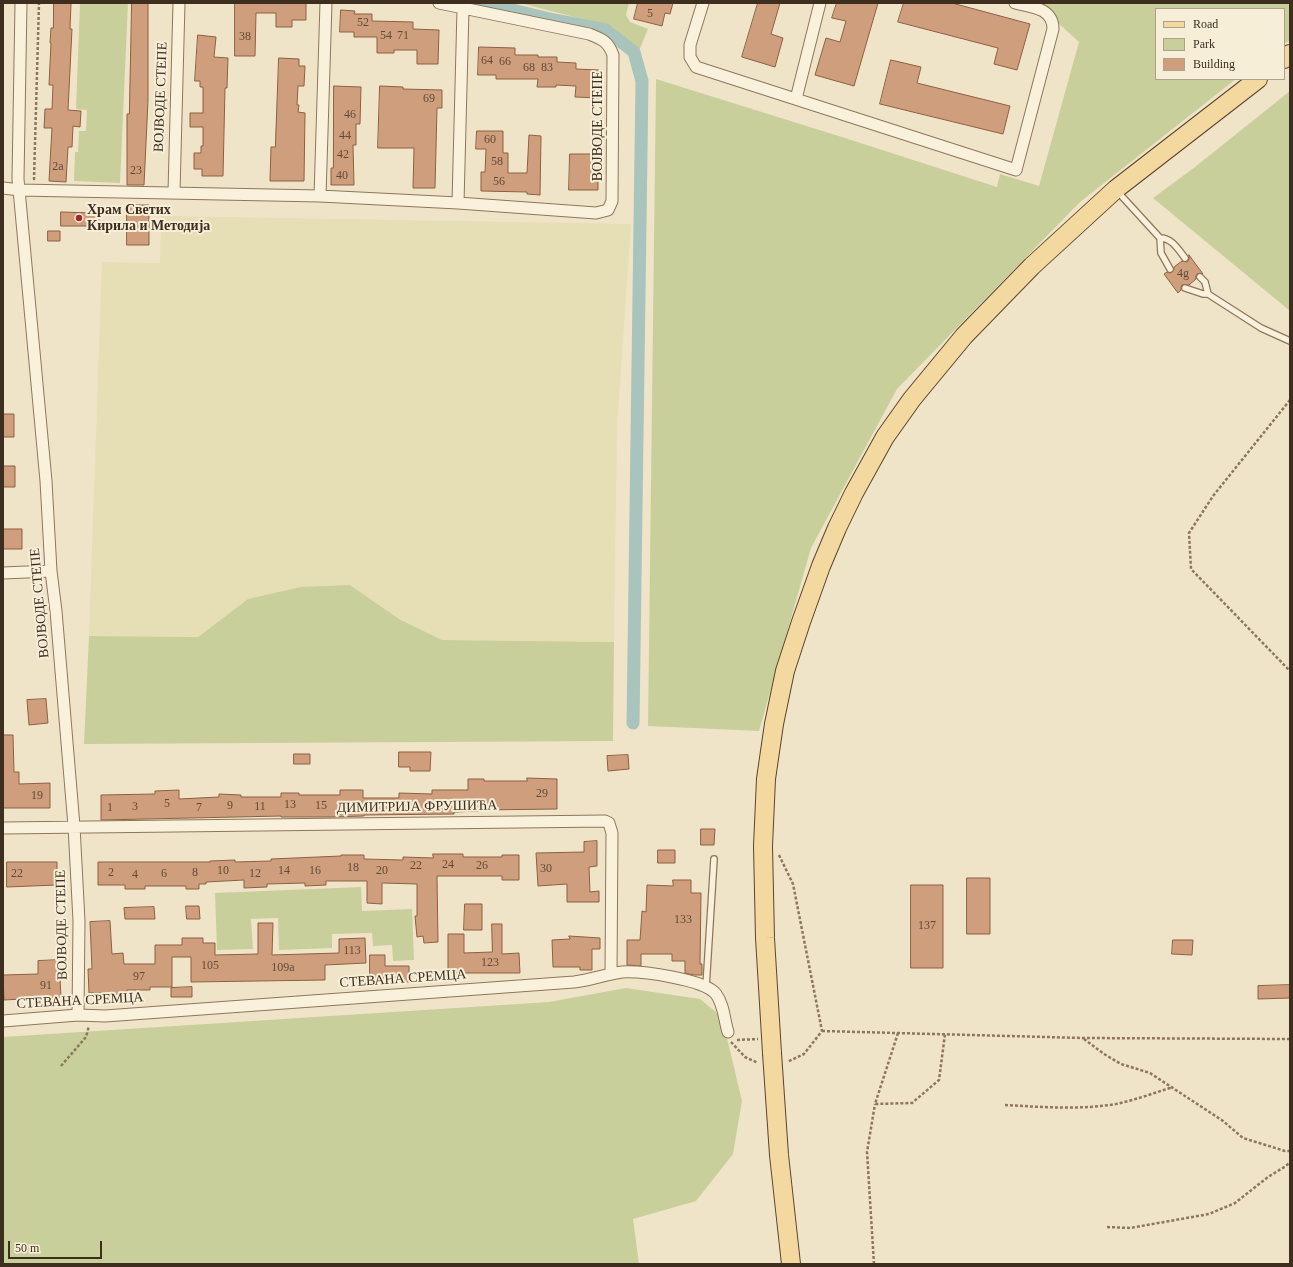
<!DOCTYPE html>
<html>
<head>
<meta charset="utf-8">
<style>
	body { margin:0 }
	#map { position:relative; width:1293px; height:1267px; overflow:hidden; background:#f0e4c8; font-family:Georgia,serif }
	canvas { display:block }
	.frame { position:absolute; inset:0; border:4px solid #3d2e20; pointer-events:none }
	.legend { position:absolute; left:1155px; top:8px; width:130px; height:72px; box-sizing:border-box; background:#f7eed8; border:1px solid #ada18e; margin:0; padding:5px 7px; list-style:none; font-size:12px; color:#3d2e20 }
	.legend li { display:flex; align-items:center; gap:8px; height:20px }
	.legend b { width:20px; border:1px solid #ada18e }
	.scale { position:absolute; left:8px; top:1241px; width:94px; height:18px; box-sizing:border-box; border:2px solid #3d2e20; border-top:0; padding-left:5px; font-size:12px; line-height:14px; white-space:nowrap; color:#3d2e20; -webkit-text-stroke:3px #f7eed8; paint-order:stroke }
</style>
</head>
<body>
<div id="map">
<canvas width="1293" height="1267"></canvas>
<div class="frame"></div>
<ul class="legend">
<li><b style="height:5px;background:#f3d9a0"></b>Road</li>
<li><b style="height:11px;background:#c9cf9b"></b>Park</li>
<li><b style="height:11px;background:#cf9f7d"></b>Building</li>
</ul>
<div class="scale">50 m</div>
</div>
<script>
const ctx = document.querySelector('canvas').getContext('2d');
ctx.lineJoin = 'round';
function fill(path, color) {
  ctx.fillStyle = color;
  ctx.fill(path, 'evenodd');
}
function strokePath(path, color, width, dash) {
  ctx.strokeStyle = color;
  ctx.lineWidth = width;
  ctx.lineCap = dash ? 'butt' : 'round';
  ctx.setLineDash(dash || []);
  ctx.stroke(path);
}
function drawText(font, color, halo, rows, align = 'center') {
  ctx.font = font + ' Georgia,serif';
  ctx.lineWidth = 4;
  ctx.setLineDash([]);
  ctx.textBaseline = 'middle';
  ctx.strokeStyle = halo;
  ctx.fillStyle = color;
  for (const [text, x, y, turn = 0] of rows) {
    ctx.save();
    ctx.translate(x, y);
    ctx.rotate((+turn || 0) * Math.PI / 180);
    ctx.textAlign = isNaN(turn) ? turn : align;
    if (halo) ctx.strokeText(text, 0, 0);
    ctx.fillText(text, 0, 0);
    ctx.restore();
  }
}
fill(new Path2D(`
	M 161,216 L 631,224 L 617,427 L 614,642 L 442,640 L 399,619 L 350,585 L 248,599 L 198,637 L 89,636 L 102,262 L 160,263 Z`), '#e6deb5');
fill(new Path2D(`
	M 80,3 L 128,3 L 120,183 L 74,181 L 75,152 L 78,152 L 79,131 L 86,131 L 87,110 L 76,109 Z
	M 520,3 L 629,3 L 626,15 L 630,22 L 648,29 L 639,51 L 613,27 Z
	M 1036,3 L 1290,3 L 1290,40 L 1284,44 L 1284,9 L 1156,9 L 1156,79 L 1236,79 L 1080,202 L 897,389 L 811,548 L 759,731 L 648,726 L 656,79 L 845,138 L 997,187 L 1000,174 L 1039,186 L 1079,42 Z
	M 1290,91 L 1290,311 L 1153,198 L 1195,167 Z
	M 350,585 L 399,619 L 442,640 L 614,642 L 613,741 L 84,744 L 89,636 L 198,637 L 248,599 L 301,587 Z
	M 361,887 L 362,911 L 412,909 L 414,960 L 393,961 L 392,945 L 373,946 L 372,933 L 332,934 L 332,948 L 279,950 L 278,918 L 251,919 L 253,949 L 217,950 L 215,893 Z
	M 626,988 L 700,999 L 722,1017 L 742,1101 L 733,1154 L 696,1201 L 633,1219 L 639,1264 L 3,1264 L 3,1037 L 549,1002 Z`), '#c9cf9b');
strokePath(new Path2D(`
	M 483,3 L 554,20 L 606,30 L 634,52 L 642,81 L 633,723`), '#a9c4bc', 13);
const building = new Path2D(`
	M 54,3 L 71,3 L 70,29 L 72,29 L 68,110 L 81,111 L 80,127 L 73,126 L 72,147 L 68,147 L 66,182 L 49,181 L 52,128 L 44,128 L 45,109 L 52,109 L 53,85 L 49,85 L 51,43 L 50,43 L 51,28 L 53,28 Z
	M 132,3 L 148,3 L 148,101 L 144,185 L 127,185 L 127,114 L 129,114 Z
	M 235,3 L 306,3 L 306,20 L 292,20 L 292,27 L 276,27 L 276,13 L 256,13 L 255,56 L 235,56 Z
	M 638,3 L 673,3 L 670,14 L 665,13 L 662,26 L 634,19 Z
	M 758,3 L 780,3 L 771,34 L 783,38 L 775,67 L 742,57 Z
	M 837,3 L 878,3 L 854,86 L 815,75 L 826,38 L 840,42 L 846,21 L 832,18 Z
	M 904,3 L 952,3 L 1030,24 L 1017,70 L 994,64 L 998,48 L 898,22 Z
	M 341,10 L 355,11 L 354,14 L 372,14 L 372,21 L 413,22 L 413,29 L 439,30 L 438,64 L 417,64 L 417,50 L 394,50 L 394,53 L 377,53 L 377,37 L 354,37 L 354,32 L 340,32 Z
	M 198,35 L 216,37 L 214,57 L 228,58 L 227,88 L 225,88 L 223,176 L 202,176 L 202,169 L 194,169 L 194,153 L 201,153 L 201,146 L 203,146 L 203,127 L 190,127 L 190,113 L 203,113 L 203,87 L 200,87 L 200,81 L 195,81 Z
	M 479,47 L 515,48 L 515,55 L 538,55 L 538,57 L 557,57 L 557,62 L 576,63 L 576,69 L 599,70 L 598,98 L 575,97 L 576,86 L 556,85 L 556,87 L 537,87 L 538,79 L 496,79 L 496,75 L 478,75 Z
	M 279,58 L 299,59 L 299,66 L 305,66 L 304,86 L 298,86 L 297,105 L 299,105 L 298,112 L 305,113 L 304,181 L 270,181 L 271,147 L 275,147 Z
	M 891,60 L 921,67 L 917,83 L 1010,106 L 1003,134 L 880,104 Z
	M 334,86 L 361,87 L 360,124 L 356,124 L 356,145 L 353,145 L 354,185 L 331,185 L 331,168 L 333,168 Z
	M 380,86 L 403,87 L 403,89 L 442,90 L 442,108 L 437,108 L 435,188 L 413,188 L 414,148 L 378,148 Z
	M 477,131 L 503,131 L 503,153 L 508,153 L 508,173 L 527,173 L 529,135 L 541,136 L 540,195 L 527,194 L 527,192 L 481,191 L 481,172 L 485,172 L 486,149 L 476,149 Z
	M 570,154 L 594,154 L 594,174 L 598,174 L 598,190 L 569,190 Z
	M 127,205 L 149,205 L 149,245 L 127,245 Z
	M 61,212 L 93,213 L 97,215 L 99,220 L 96,225 L 92,226 L 61,226 Z
	M 48,231 L 60,231 L 60,241 L 48,241 Z
	M 1189,255 L 1203,274 L 1197,274 L 1196,276 L 1196,279 L 1189,285 L 1182,285 L 1181,287 L 1181,290 L 1178,293 L 1164,274 L 1167,272 L 1170,273 L 1172,272 L 1174,269 L 1174,267 L 1182,261 L 1187,262 L 1189,259 Z
	M 3,414 L 14,414 L 14,437 L 3,437 Z
	M 3,466 L 15,466 L 15,487 L 3,487 Z
	M 3,529 L 22,529 L 22,549 L 3,549 Z
	M 46,699 L 48,723 L 29,725 L 27,700 Z
	M 3,735 L 13,735 L 14,772 L 19,772 L 19,784 L 50,783 L 50,808 L 3,808 Z
	M 399,752 L 431,752 L 430,771 L 410,771 L 410,767 L 399,767 Z
	M 294,754 L 310,754 L 310,764 L 294,764 Z
	M 628,755 L 629,769 L 608,771 L 607,756 Z
	M 527,778 L 557,779 L 557,809 L 479,810 L 479,811 L 454,812 L 454,814 L 364,815 L 364,816 L 331,817 L 281,817 L 281,816 L 101,820 L 101,795 L 155,794 L 155,791 L 179,790 L 179,799 L 219,797 L 219,794 L 241,795 L 241,797 L 281,797 L 281,793 L 299,793 L 299,795 L 340,795 L 340,790 L 363,790 L 363,798 L 399,798 L 399,793 L 432,794 L 432,790 L 468,790 L 468,779 L 484,779 L 484,781 L 527,781 Z
	M 701,829 L 715,829 L 714,845 L 701,845 Z
	M 597,841 L 597,866 L 589,867 L 590,892 L 599,891 L 599,902 L 567,902 L 567,884 L 538,886 L 536,853 L 584,852 L 584,842 Z
	M 658,850 L 675,850 L 675,863 L 658,863 Z
	M 433,854 L 463,854 L 463,857 L 502,857 L 502,855 L 519,855 L 519,880 L 502,880 L 502,876 L 437,876 L 438,942 L 424,943 L 423,936 L 417,937 L 415,916 L 417,916 L 417,884 L 382,883 L 382,904 L 367,903 L 367,881 L 326,881 L 326,885 L 305,886 L 305,883 L 267,884 L 267,887 L 244,888 L 244,880 L 206,882 L 206,884 L 199,884 L 199,889 L 186,889 L 186,886 L 145,886 L 145,889 L 125,889 L 125,885 L 98,885 L 98,862 L 210,862 L 210,861 L 235,860 L 235,862 L 271,861 L 271,859 L 341,856 L 341,855 L 364,855 L 364,859 L 403,860 L 403,857 L 433,858 Z
	M 7,862 L 57,862 L 57,885 L 7,887 Z
	M 967,878 L 990,878 L 990,934 L 967,934 Z
	M 673,880 L 691,880 L 691,893 L 701,893 L 700,964 L 702,964 L 702,975 L 694,975 L 685,973 L 685,961 L 672,961 L 672,954 L 641,954 L 641,966 L 627,965 L 627,940 L 640,940 L 642,911 L 646,912 L 647,885 L 673,886 Z
	M 911,885 L 943,885 L 943,968 L 911,968 Z
	M 465,904 L 482,904 L 482,930 L 464,930 Z
	M 186,906 L 199,906 L 200,919 L 187,919 Z
	M 154,907 L 155,919 L 125,919 L 124,908 Z
	M 110,921 L 112,954 L 123,953 L 124,964 L 155,964 L 155,945 L 182,945 L 182,938 L 203,938 L 203,943 L 215,943 L 215,955 L 258,954 L 258,923 L 273,923 L 272,955 L 339,953 L 339,939 L 365,938 L 366,963 L 325,965 L 325,980 L 191,982 L 191,957 L 172,957 L 172,987 L 150,987 L 150,990 L 127,990 L 127,994 L 109,995 L 109,993 L 89,993 L 88,969 L 92,969 L 90,922 Z
	M 492,924 L 502,924 L 502,954 L 519,953 L 520,973 L 448,973 L 448,934 L 464,934 L 464,953 L 492,952 Z
	M 569,936 L 600,938 L 600,949 L 592,949 L 592,970 L 580,970 L 580,967 L 553,967 L 552,940 L 570,939 Z
	M 1173,940 L 1193,940 L 1192,955 L 1172,954 Z
	M 370,955 L 385,955 L 385,966 L 409,966 L 409,982 L 397,981 L 397,978 L 370,978 Z
	M 59,960 L 61,997 L 4,1000 L 3,975 L 38,974 L 38,961 Z
	M 1290,985 L 1290,998 L 1258,999 L 1258,986 Z
	M 192,987 L 192,997 L 171,997 L 171,988 Z`);
fill(building, '#cf9f7d');
strokePath(building, '#8d5f41', 1);
const service = new Path2D(`
	M 1117,191 L 1160,238 L 1161,253 L 1170,269
	M 1160,238 C 1172,238 1178,249 1185,258
	M 1200,277 L 1205,282 L 1208,294
	M 1185,288 L 1203,294 L 1208,294 L 1261,328 L 1290,341
	M 706,987 L 714,859`);
const minor = new Path2D(`
	M 21,3 L 18,179 L 46,481 L 51,571 L 56,611 L 74,826 L 79,921 L 78,1015
	M 703,3 L 690,45 L 690,57 L 696,67 L 1016,170 L 1053,29 C 1053,8 1032,7 1015,3
	M 796,99 L 820,3
	M 3,188 L 20,190 L 320,196 L 458,203 L 596,213 L 608,210 L 612,201 L 613,55 C 608,41 602,39 589,34 L 439,3
	M 174,192 L 179,3
	M 320,196 L 326,3
	M 458,203 L 463,9
	M 3,573 L 51,571
	M 3,828 L 605,821 L 609,823 L 612,833 L 611,974
	M 3,1021 L 78,1015 L 105,1016 L 574,982 C 591,980 606,974 622,972 C 642,971 704,979 716,994 C 724,1005 724,1019 728,1032`);
const primary = new Path2D(`
	M 1284,59 L 1290,54
	M 772,1053 L 765,938 L 763,846 L 766,779 L 774,724 L 785,671 L 801,622 L 821,566 L 837,528 L 854,493 L 885,437 L 912,399 L 964,336 L 1032,266 L 1116,189 L 1258,79`);
strokePath(service, '#8d765c', 8);
strokePath(minor, '#8d765c', 13);
strokePath(primary, '#5b4430', 20);
strokePath(new Path2D(`
	M 33,179 L 34,179 L 39,3
	M 1290,400 L 1213,496 L 1189,533 L 1191,569 L 1290,671
	M 779,855 L 793,884 L 822,1031 L 804,1054 L 787,1062
	M 822,1031 L 1083,1038 L 1290,1039
	M 898,1033 L 875,1104 L 912,1103 L 939,1080 L 945,1034
	M 1084,1039 L 1104,1054 L 1121,1064 L 1150,1073 L 1223,1121 L 1243,1138 L 1285,1151 L 1290,1151
	M 737,1040 L 758,1039
	M 731,1042 L 745,1057 L 758,1063
	M 61,1066 L 86,1037 L 89,1026
	M 1005,1105 C 1042,1107 1080,1110 1116,1104 C 1135,1100 1154,1093 1173,1087
	M 1107,1227 L 1130,1228 L 1209,1214 L 1235,1203 L 1268,1177 L 1286,1166 L 1290,1162
	M 874,1264 L 867,1152 L 875,1104`), '#8d765c', 2.5, [3, 2]);
strokePath(service, '#faf1dc', 5.5);
strokePath(minor, '#faf1dc', 11);
strokePath(primary, '#f3d9a0', 18);
const primaryBridge = new Path2D(`
	M 772,1053 L 779,1155 L 791,1264`);
strokePath(primaryBridge, '#5b4430', 20, []);
strokePath(primaryBridge, '#f3d9a0', 18);
for (const [x, y, r, color] of [
	[79,218,4,"#9e2a2b"]
]) {
  const dot = new Path2D();
  dot.arc(x, y, r, 0, 2 * Math.PI);
  ctx.fillStyle = color;
  ctx.fill(dot);
  strokePath(dot, '#f7eed8', 1.5);
}
drawText('12px', '#624a37', null, [
	["5",650,14],
	["52",363,23],
	["54",386,36],
	["71",403,36],
	["38",245,37],
	["64",487,61],
	["66",505,62],
	["68",529,68],
	["83",547,68],
	["69",429,99],
	["46",350,115],
	["44",345,136],
	["60",490,140],
	["42",343,155],
	["58",497,162],
	["2a",58,167],
	["23",136,171],
	["40",342,176],
	["56",499,182],
	["4g",1183,274],
	["29",542,794],
	["19",37,796],
	["5",167,804],
	["13",290,805],
	["9",230,806],
	["15",321,806],
	["3",135,807],
	["11",260,807],
	["1",110,808],
	["7",199,808],
	["24",448,865],
	["22",416,866],
	["26",482,866],
	["18",353,868],
	["30",546,869],
	["10",223,871],
	["14",284,871],
	["16",315,871],
	["20",382,871],
	["2",111,873],
	["8",195,873],
	["22",17,874],
	["6",164,874],
	["12",255,874],
	["4",135,875],
	["133",683,920],
	["137",927,926],
	["113",352,951],
	["123",490,963],
	["105",210,966],
	["109a",283,968],
	["97",139,977],
	["91",46,986]
]);
drawText('14px', '#3d2e20', '#f7eed8', [
	["ВОЈВОДЕ СТЕПЕ",161,97,-88],
	["ВОЈВОДЕ СТЕПЕ",598,126,-90],
	["ВОЈВОДЕ СТЕПЕ",40,603,-95],
	["ДИМИТРИЈА ФРУШИЋА",417,807,-1],
	["ВОЈВОДЕ СТЕПЕ",62,925,-91],
	["СТЕВАНА СРЕМЦА",403,979,-4],
	["СТЕВАНА СРЕМЦА",80,1001,-3]
]);
drawText('bold 14px', '#3d2e20', '#f7eed8', [
	["Храм Светих",87,210],
	["Кирила и Методија",87,226]
], 'left');
</script>
</body>
</html>
